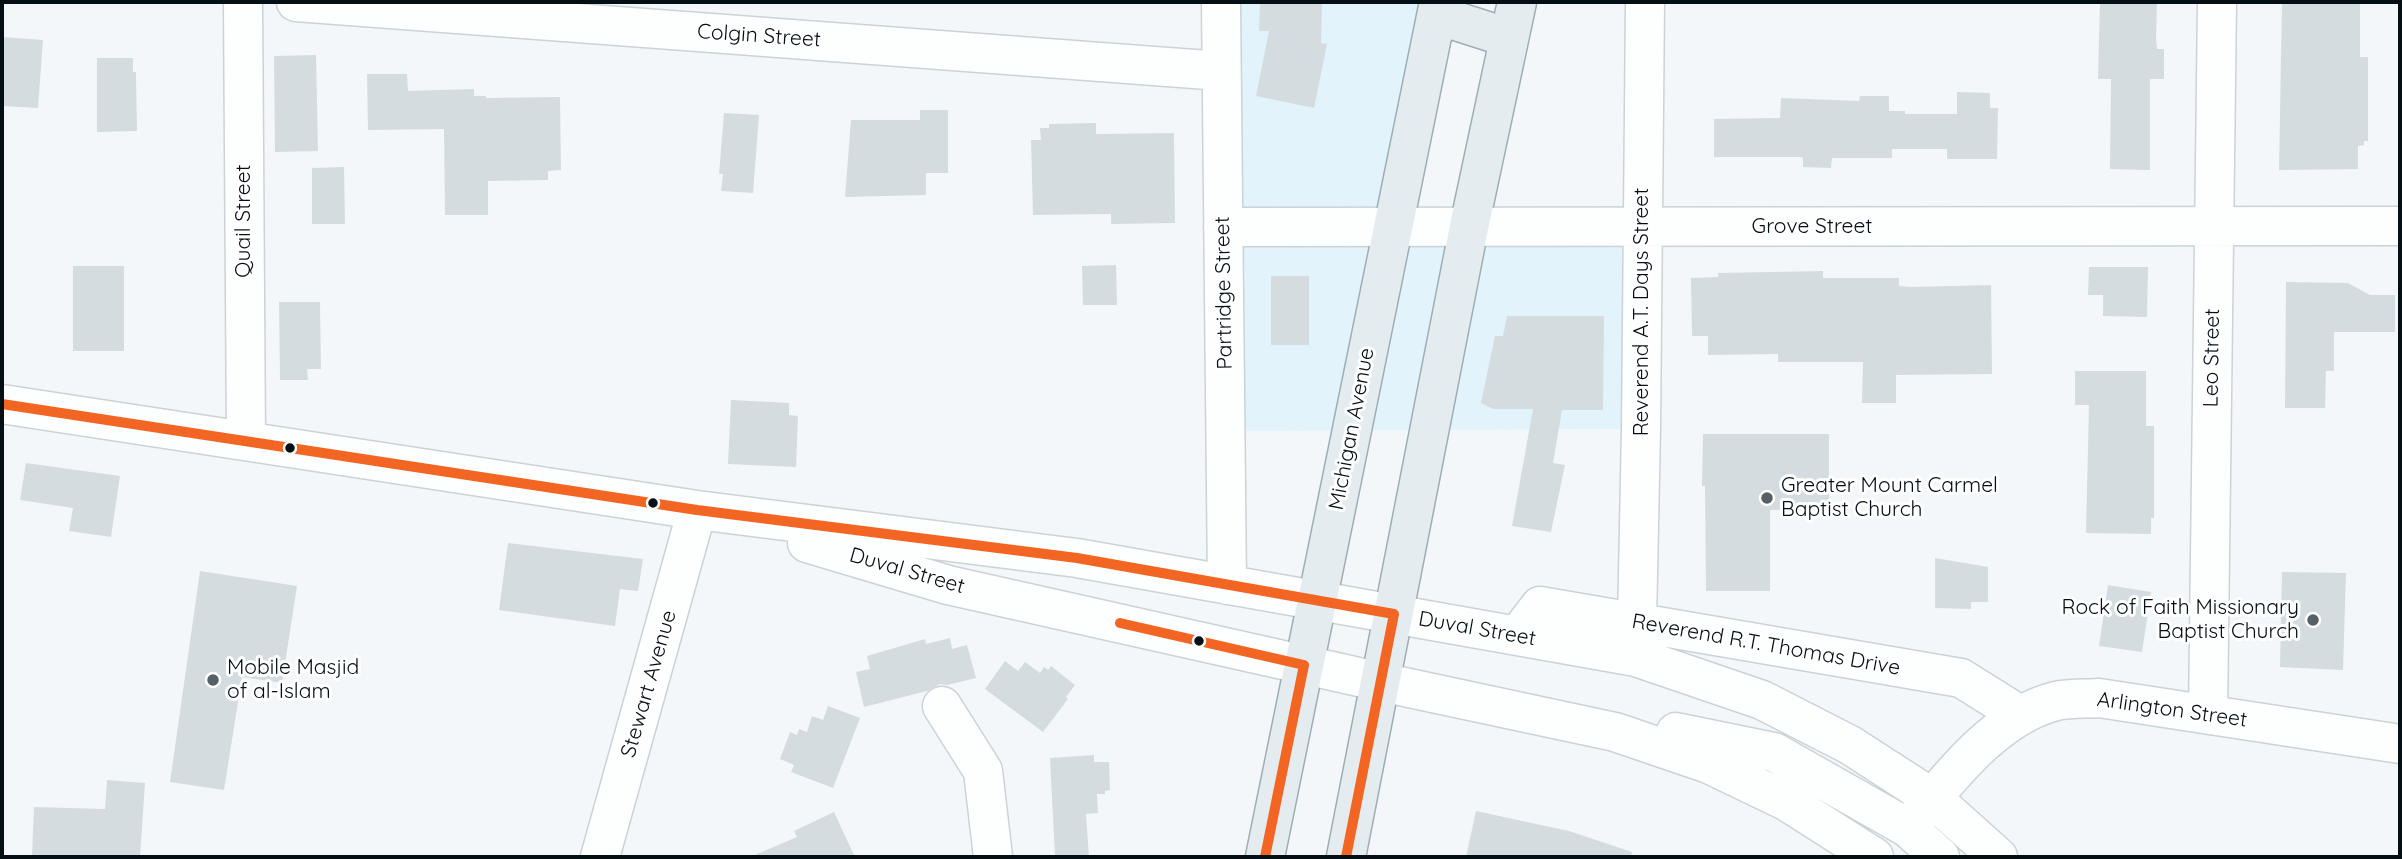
<!DOCTYPE html>
<html>
<head>
<meta charset="utf-8">
<style>
	body { margin:0 }
	#map { position:relative; width:2402px; height:859px; overflow:hidden; background:#f4f7f9; font-family:Quicksand,sans-serif }
	canvas { display:block }
	.frame { position:absolute; inset:0; border:4px solid #030f15; pointer-events:none }
</style>
</head>
<body>
<div id="map">
<canvas width="2402" height="859"></canvas>
<div class="frame"></div>
</div>
<script>
const ctx = document.querySelector('canvas').getContext('2d');
ctx.lineJoin = 'round';
function fill(path, color) {
  ctx.fillStyle = color;
  ctx.fill(path, 'evenodd');
}
function strokePath(path, color, width, dash) {
  ctx.strokeStyle = color;
  ctx.lineWidth = width;
  ctx.lineCap = dash ? 'butt' : 'round';
  ctx.setLineDash(dash || []);
  ctx.stroke(path);
}
function drawText(font, color, halo, rows, align = 'center') {
  ctx.font = font + ' Quicksand,sans-serif';
  ctx.lineWidth = 6;
  ctx.setLineDash([]);
  ctx.textBaseline = 'middle';
  ctx.strokeStyle = halo;
  ctx.fillStyle = color;
  for (const [text, x, y, turn = 0] of rows) {
    ctx.save();
    ctx.translate(x, y);
    ctx.rotate((+turn || 0) * Math.PI / 180);
    ctx.textAlign = isNaN(turn) ? turn : align;
    if (halo) ctx.strokeText(text, 0, 0);
    ctx.fillText(text, 0, 0);
    ctx.restore();
  }
}
fill(new Path2D(`
	M 1225,2 L 1438,2 L 1393,226 L 1642,228 L 1641,429 L 1226,431 Z`), '#e2f3fb');
fill(new Path2D(`
	M 1260,2 L 1322,2 L 1321,43 L 1327,44 L 1314,108 L 1256,96 L 1269,31 L 1259,31 Z
	M 2100,2 L 2157,2 L 2156,39 L 2157,49 L 2164,49 L 2164,79 L 2150,79 L 2150,170 L 2110,169 L 2111,79 L 2098,79 Z
	M 2282,2 L 2360,2 L 2360,57 L 2368,57 L 2368,141 L 2364,141 L 2364,145 L 2358,146 L 2358,169 L 2279,170 Z
	M 3,37 L 43,40 L 38,108 L 2,106 Z
	M 316,55 L 318,151 L 275,152 L 274,56 Z
	M 97,58 L 133,58 L 133,72 L 136,72 L 137,131 L 97,132 Z
	M 367,74 L 407,74 L 408,91 L 474,89 L 474,96 L 486,96 L 486,98 L 560,97 L 561,170 L 548,171 L 548,180 L 488,181 L 488,215 L 445,215 L 444,129 L 368,130 Z
	M 1957,92 L 1990,93 L 1990,108 L 1998,108 L 1997,159 L 1947,159 L 1947,149 L 1892,149 L 1892,158 L 1832,158 L 1831,168 L 1803,167 L 1803,158 L 1800,157 L 1714,157 L 1714,119 L 1780,118 L 1781,98 L 1859,101 L 1860,96 L 1889,96 L 1889,111 L 1905,111 L 1905,114 L 1957,114 Z
	M 920,110 L 948,110 L 948,173 L 926,173 L 926,195 L 845,197 L 851,120 L 920,120 Z
	M 724,113 L 759,115 L 753,193 L 721,191 L 723,174 L 719,174 Z
	M 1096,123 L 1096,134 L 1174,133 L 1175,223 L 1111,224 L 1111,214 L 1033,215 L 1031,140 L 1041,140 L 1040,128 L 1049,128 L 1049,124 Z
	M 344,167 L 345,224 L 312,224 L 312,168 Z
	M 1116,265 L 1117,305 L 1083,305 L 1082,266 Z
	M 73,266 L 124,266 L 124,351 L 73,351 Z
	M 2089,267 L 2148,267 L 2147,317 L 2103,316 L 2103,295 L 2088,295 Z
	M 1823,271 L 1823,278 L 1899,278 L 1899,286 L 1911,287 L 1991,285 L 1992,374 L 1896,375 L 1896,403 L 1862,403 L 1863,362 L 1778,362 L 1778,354 L 1708,355 L 1708,336 L 1692,336 L 1691,278 L 1718,277 L 1718,273 Z
	M 1271,276 L 1309,276 L 1309,345 L 1271,345 Z
	M 2286,282 L 2348,283 L 2370,295 L 2395,295 L 2395,332 L 2334,332 L 2334,371 L 2326,371 L 2325,408 L 2285,408 Z
	M 279,302 L 320,302 L 321,369 L 307,369 L 308,380 L 280,380 Z
	M 1507,316 L 1604,316 L 1603,410 L 1562,410 L 1553,463 L 1565,465 L 1551,532 L 1512,526 L 1533,409 L 1493,409 L 1481,403 L 1495,336 L 1503,336 Z
	M 2075,371 L 2146,371 L 2146,426 L 2154,426 L 2154,518 L 2151,518 L 2151,534 L 2086,533 L 2089,405 L 2075,405 Z
	M 731,400 L 789,403 L 789,415 L 798,416 L 796,467 L 728,464 Z
	M 1703,434 L 1829,434 L 1829,510 L 1770,510 L 1770,591 L 1706,591 L 1705,486 L 1702,486 Z
	M 26,463 L 120,476 L 111,537 L 69,531 L 73,508 L 20,500 Z
	M 508,543 L 643,559 L 638,591 L 620,589 L 615,626 L 499,610 Z
	M 1935,558 L 1988,567 L 1988,602 L 1971,602 L 1971,609 L 1935,608 Z
	M 200,571 L 297,586 L 282,683 L 242,677 L 224,790 L 170,782 Z
	M 2282,572 L 2346,573 L 2343,670 L 2280,667 Z
	M 2108,585 L 2151,592 L 2142,652 L 2099,646 Z
	M 950,638 L 952,649 L 967,645 L 976,678 L 947,685 L 940,684 L 927,691 L 864,707 L 856,672 L 870,669 L 867,656 L 925,639 L 926,644 Z
	M 1005,661 L 1018,671 L 1025,662 L 1040,673 L 1044,667 L 1048,670 L 1051,666 L 1075,685 L 1066,697 L 1068,699 L 1043,732 L 985,689 Z
	M 828,706 L 860,718 L 833,788 L 791,772 L 794,765 L 780,759 L 790,732 L 797,735 L 799,729 L 807,732 L 812,716 L 823,720 Z
	M 1094,755 L 1094,762 L 1109,762 L 1110,790 L 1105,791 L 1105,794 L 1097,794 L 1098,813 L 1086,814 L 1089,857 L 1055,857 L 1050,758 Z
	M 107,780 L 145,783 L 140,857 L 32,856 L 34,807 L 105,809 Z
	M 1476,811 L 1569,831 L 1632,852 L 1631,857 L 1466,857 Z
	M 834,812 L 855,857 L 750,857 L 797,837 L 794,831 Z`), '#d4dce0');
const minor = new Path2D(`
	M 243,2 L 246,440
	M 296,2 L 1221,71
	M 1221,2 L 1227,585
	M 1223,227 L 2400,226
	M 2,404 L 697,510 L 1077,558 L 1636,657 L 1762,700 L 1850,745 L 1932,798 L 1998,857
	M 807,543 L 948,585 L 1381,682 L 1615,732 L 1709,764 L 1786,801 L 1874,857
	M 1637,623 L 1641,429 L 1645,2
	M 1517,636 L 1540,606 L 1961,678 L 2020,715
	M 942,706 L 983,771 L 993,857
	M 2208,714 L 2217,2
	M 1676,732 L 1774,752 L 1908,828 L 1940,857
	M 1908,828 C 1946,781 1995,716 2056,701 C 2070,698 2085,699 2099,698 L 2400,744
	M 600,857 L 697,510`);
const major = new Path2D(`
	M 1437,15 L 1509,38
	M 1265,857 L 1439,2
	M 1346,857 L 1469,227 L 1517,2`);
strokePath(minor, '#cbd3d7', 41);
strokePath(major, '#9eaeb5', 41);
strokePath(minor, '#fdfefe', 38);
strokePath(major, '#e4ecf0', 38);
strokePath(new Path2D(`
	M 2,404 L 697,510 L 1077,558 L 1394,614 L 1346,857
	M 1120,623 L 1304,665 L 1265,857`), '#f26522', 10);
for (const [x, y, r, color] of [
	[290,448,6,"#030f15"],
	[1767,498,7,"#576065"],
	[653,503,6,"#030f15"],
	[2313,620,7,"#576065"],
	[1199,641,6,"#030f15"],
	[213,680,7,"#576065"]
]) {
  const dot = new Path2D();
  dot.arc(x, y, r, 0, 2 * Math.PI);
  ctx.fillStyle = color;
  ctx.fill(dot);
  strokePath(dot, '#fff', 2.5);
}
drawText('21px', '#030f15', '#fff', [
	["Colgin Street",759,36,4],
	["Quail Street",244,221,-90],
	["Grove Street",1812,227],
	["Partridge Street",1224,293,-91],
	["Reverend A.T. Days Street",1642,312,-90],
	["Leo Street",2212,358,-89],
	["Michigan Avenue",1352,429,-79],
	["Duval Street",907,571,16],
	["Duval Street",1477,629,10],
	["Reverend R.T. Thomas Drive",1766,645,10],
	["Stewart Avenue",649,684,-74],
	["Arlington Street",2172,710,8]
]);
drawText('21px', '#030f15', '#fff', [
	["Greater Mount Carmel",1781,486],
	["Baptist Church",1781,510],
	["Rock of Faith Missionary",2299,608,"right"],
	["Baptist Church",2299,632,"right"],
	["Mobile Masjid",227,668],
	["of al-Islam",227,692]
], 'left');
</script>
</body>
</html>
